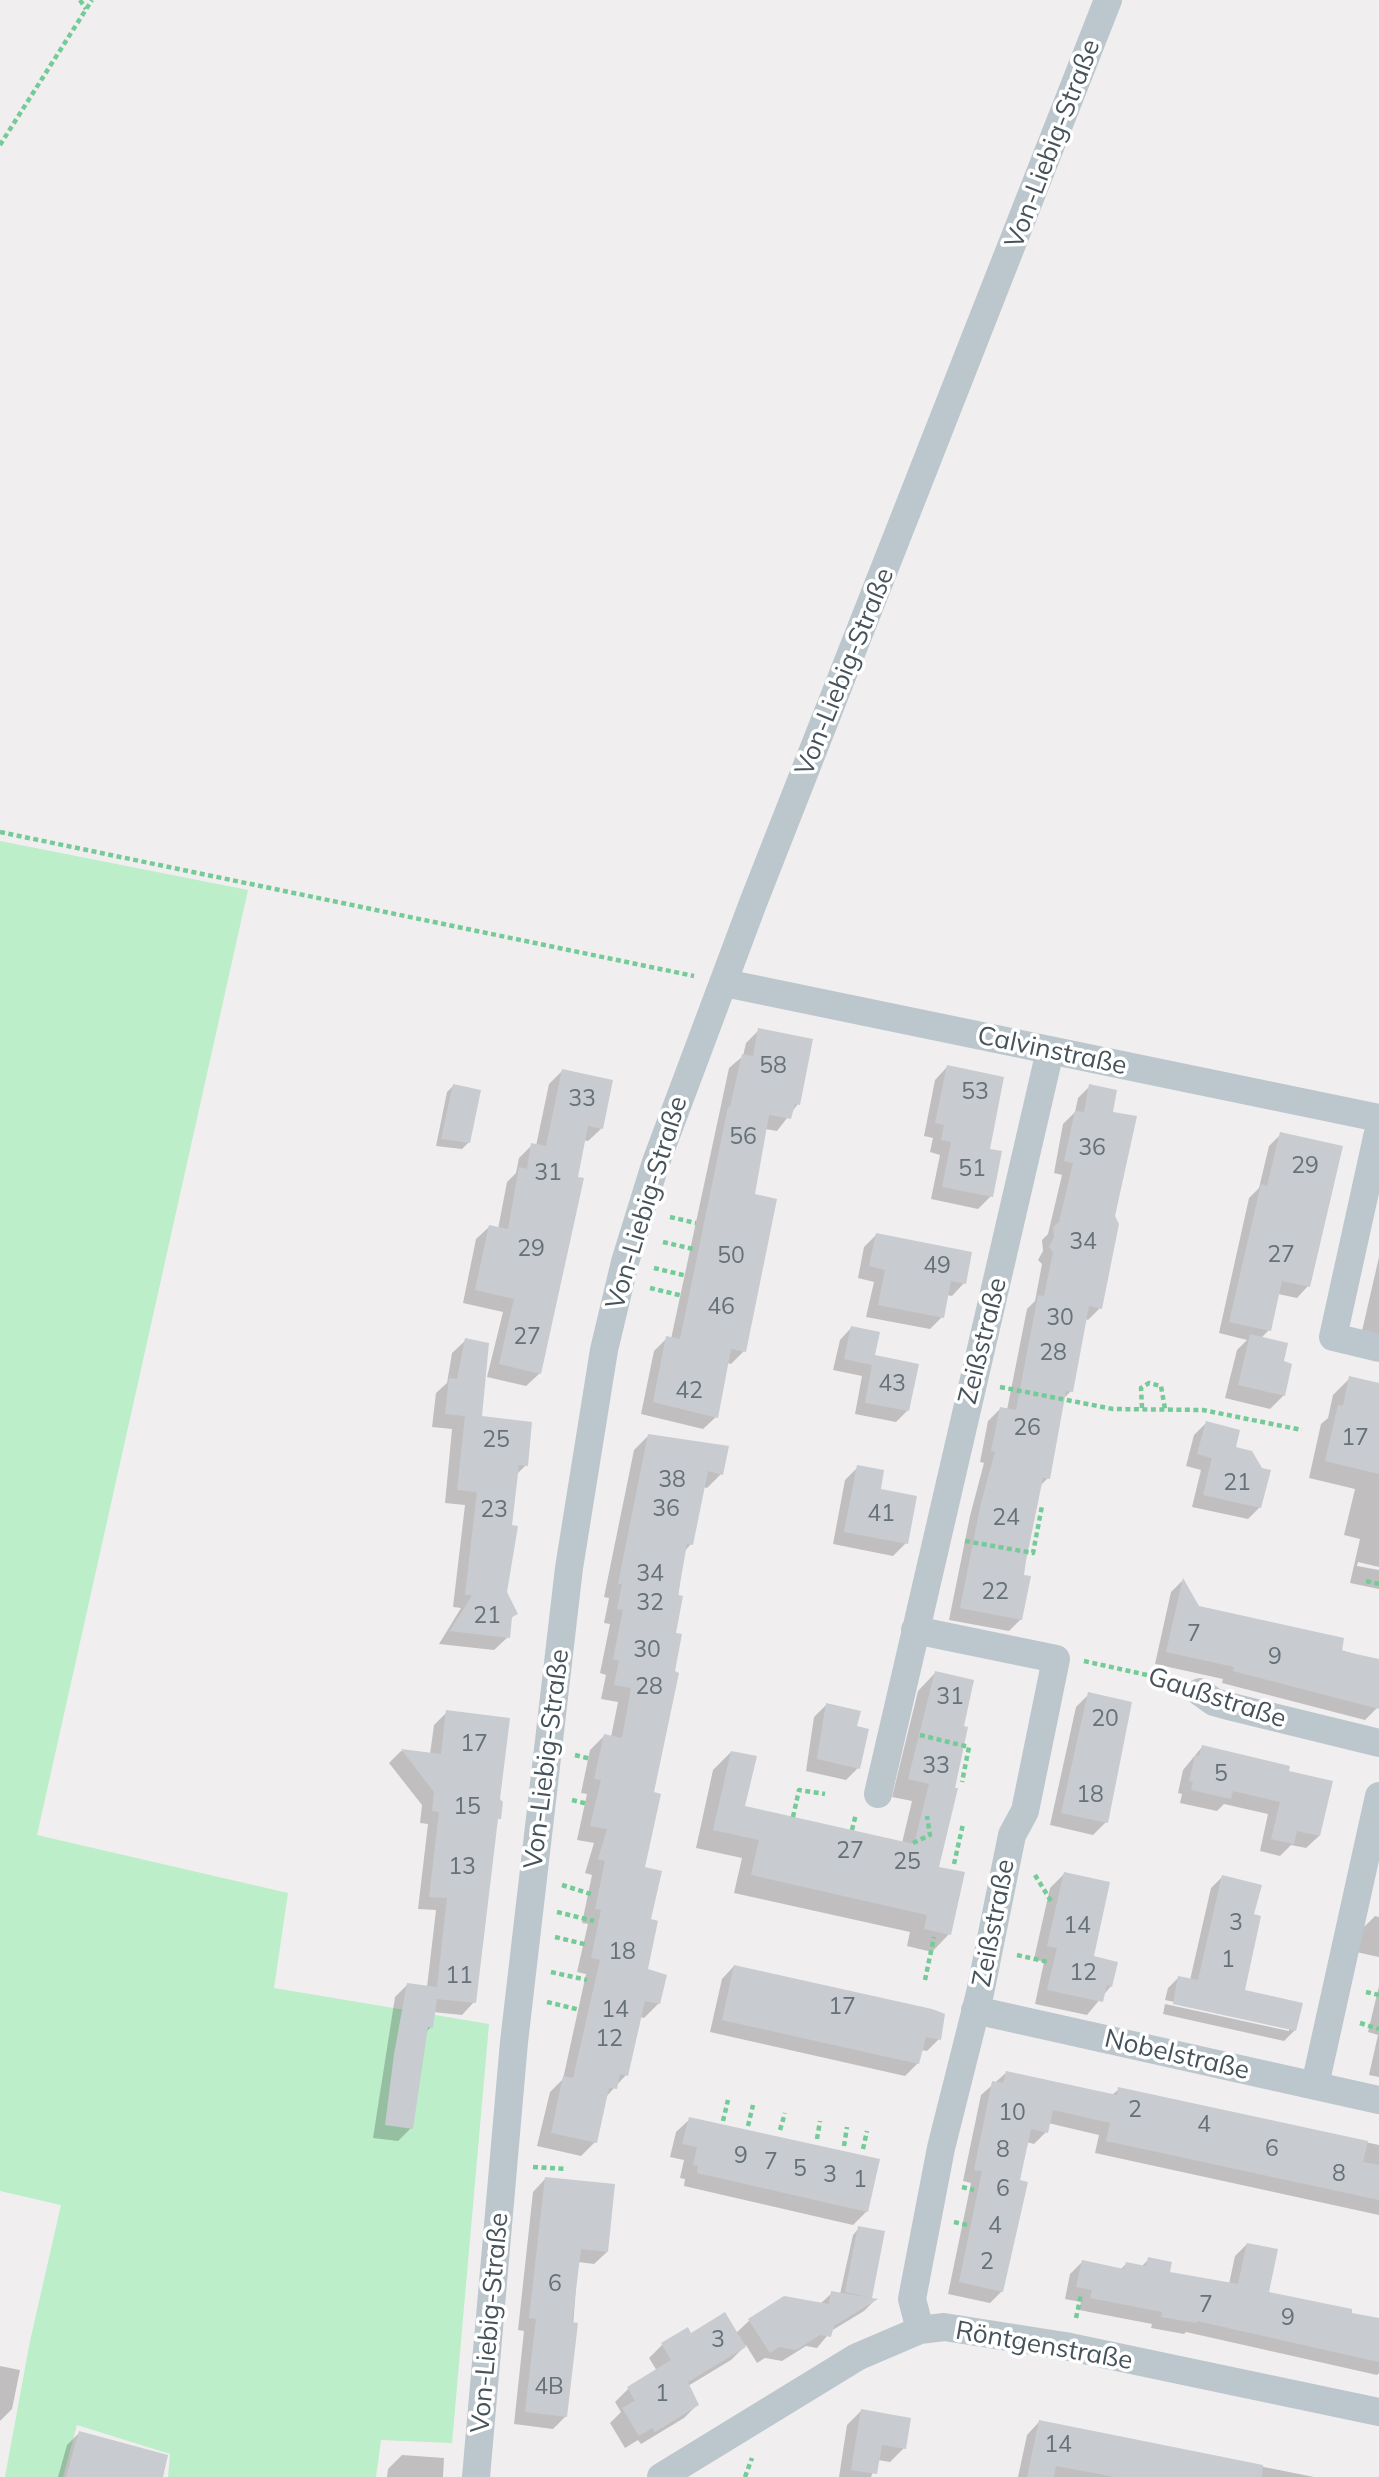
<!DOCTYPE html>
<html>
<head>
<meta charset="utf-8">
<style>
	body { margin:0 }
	canvas { display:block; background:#f0eeee }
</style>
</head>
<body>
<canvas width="1379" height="2477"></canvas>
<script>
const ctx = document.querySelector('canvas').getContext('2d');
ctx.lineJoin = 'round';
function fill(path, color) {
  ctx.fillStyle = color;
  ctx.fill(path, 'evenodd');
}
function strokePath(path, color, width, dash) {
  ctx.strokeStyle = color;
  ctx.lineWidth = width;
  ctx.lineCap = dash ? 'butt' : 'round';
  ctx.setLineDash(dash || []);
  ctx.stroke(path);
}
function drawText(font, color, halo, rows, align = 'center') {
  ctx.font = font + ' Mulish,sans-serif';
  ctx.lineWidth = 7;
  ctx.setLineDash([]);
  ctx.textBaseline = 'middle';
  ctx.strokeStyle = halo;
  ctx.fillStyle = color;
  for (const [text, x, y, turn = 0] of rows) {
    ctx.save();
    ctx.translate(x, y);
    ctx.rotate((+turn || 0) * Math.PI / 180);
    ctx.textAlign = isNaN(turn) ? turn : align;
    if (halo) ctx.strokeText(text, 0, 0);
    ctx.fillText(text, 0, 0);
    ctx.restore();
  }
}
fill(new Path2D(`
	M 0,841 L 248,890 L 37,1835 L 288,1893 L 274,1988 L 489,2024 L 452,2443 L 381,2440 L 376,2477 L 168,2477 L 170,2454 L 77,2425 L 63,2477 L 5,2477 L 30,2341 L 61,2205 L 0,2191 Z`), '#bceeca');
fill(new Path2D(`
	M 759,1030 L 798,1104 L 777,1131 L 765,1129 L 753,1196 L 744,1351 L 731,1364 L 727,1363 L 716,1417 L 703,1429 L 641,1414 L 654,1351 L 667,1338 L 671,1339 L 729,1068 L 743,1056 L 746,1043 Z
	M 947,1067 L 988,1150 L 991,1196 L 978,1209 L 931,1199 L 940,1155 L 930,1152 L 933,1138 L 924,1136 L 935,1080 Z
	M 562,1071 L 601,1129 L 588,1141 L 583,1140 L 539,1374 L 526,1386 L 487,1377 L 503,1312 L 463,1303 L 476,1239 L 489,1227 L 498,1229 L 507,1182 L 516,1173 L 519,1158 L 532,1145 L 536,1146 L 549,1084 Z
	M 453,1086 L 469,1142 L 462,1149 L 436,1146 L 447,1092 Z
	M 1090,1086 L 1111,1113 L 1113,1216 L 1100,1308 L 1088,1320 L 1085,1319 L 1071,1391 L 1063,1399 L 1048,1478 L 1040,1486 L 1024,1561 L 1021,1619 L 1009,1631 L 949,1620 L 970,1516 L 984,1463 L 980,1462 L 988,1421 L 1000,1409 L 1007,1410 L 1027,1309 L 1035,1301 L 1042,1264 L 1038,1260 L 1043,1251 L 1042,1240 L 1048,1234 L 1062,1175 L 1054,1173 L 1063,1124 L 1075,1112 L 1078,1098 Z
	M 1281,1134 L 1308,1286 L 1297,1298 L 1278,1294 L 1269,1330 L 1261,1338 L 1281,1363 L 1284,1395 L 1270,1409 L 1225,1398 L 1237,1350 L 1247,1340 L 1219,1333 L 1249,1198 L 1259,1188 L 1269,1146 Z
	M 876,1235 L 964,1283 L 952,1296 L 947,1295 L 942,1317 L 930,1329 L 866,1317 L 874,1282 L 858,1278 L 864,1247 Z
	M 1379,1257 L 1379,1348 L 1359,1344 Z
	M 851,1328 L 908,1410 L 896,1422 L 855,1414 L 862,1376 L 833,1370 L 840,1340 Z
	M 466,1340 L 480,1418 L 526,1465 L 516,1475 L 505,1593 L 515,1614 L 510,1620 L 508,1637 L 494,1650 L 439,1644 L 461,1608 L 453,1607 L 465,1505 L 445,1503 L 452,1429 L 432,1427 L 436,1393 L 447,1383 L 452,1353 Z
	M 1350,1378 L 1379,1385 L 1379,1567 L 1358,1562 L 1357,1566 L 1379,1570 L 1379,1589 L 1350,1583 L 1360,1539 L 1344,1535 L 1355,1489 L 1309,1478 L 1321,1424 L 1328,1418 L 1333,1395 Z
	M 1206,1423 L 1234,1449 L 1260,1507 L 1248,1519 L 1192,1507 L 1201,1470 L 1186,1466 L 1194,1435 Z
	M 648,1436 L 721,1474 L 707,1488 L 703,1487 L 691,1544 L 684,1552 L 642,1869 L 649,1921 L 646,1970 L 659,2003 L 644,2018 L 640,2017 L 626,2075 L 605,2098 L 595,2142 L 581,2156 L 537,2146 L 550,2092 L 563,2079 L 586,1974 L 577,1972 L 588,1924 L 582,1923 L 592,1875 L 585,1873 L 594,1843 L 577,1840 L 587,1794 L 581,1793 L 590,1750 L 604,1736 L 611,1737 L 618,1702 L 601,1699 L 606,1675 L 600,1673 L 610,1624 L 604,1623 L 609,1598 L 604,1597 L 634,1450 Z
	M 858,1467 L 906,1543 L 893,1556 L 833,1544 L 845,1480 Z
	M 1182,1581 L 1197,1608 L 1379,1661 L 1377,1708 L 1365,1720 L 1222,1683 L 1223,1679 L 1155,1664 L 1171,1592 Z
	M 935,1673 L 937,1868 L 949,1934 L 932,1952 L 907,1946 L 910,1932 L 734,1893 L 742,1858 L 696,1848 L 713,1770 L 731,1752 L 743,1807 L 902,1843 L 912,1801 L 892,1797 L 918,1691 Z
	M 1089,1694 L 1106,1822 L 1093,1835 L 1050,1825 L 1076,1707 Z
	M 827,1704 L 855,1728 L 858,1768 L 846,1780 L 806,1771 L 814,1717 Z
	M 447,1712 L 498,1799 L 499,1818 L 495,1822 L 474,2002 L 462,2015 L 433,2012 L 431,2027 L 425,2033 L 411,2128 L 398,2141 L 373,2138 L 395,1997 L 407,1985 L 427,1987 L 436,1910 L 418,1909 L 428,1824 L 420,1823 L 422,1805 L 389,1763 L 401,1751 L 430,1754 L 434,1725 Z
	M 1202,1747 L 1286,1772 L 1319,1836 L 1306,1848 L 1291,1845 L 1280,1856 L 1260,1851 L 1268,1814 L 1224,1804 L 1217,1811 L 1180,1803 L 1182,1794 L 1178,1793 L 1183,1770 Z
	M 1064,1874 L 1091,1957 L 1111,1986 L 1087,2015 L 1035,2004 L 1044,1962 L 1034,1959 L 1050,1888 Z
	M 1222,1877 L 1252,1916 L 1243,1991 L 1295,2030 L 1284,2041 L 1163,2014 L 1165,2004 L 1289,2031 L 1289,2027 L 1165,2000 L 1168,1988 L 1178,1978 L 1190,1980 L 1211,1888 Z
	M 1375,1916 L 1379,1917 L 1379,1957 L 1356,1952 L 1361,1930 Z
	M 734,1966 L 939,2039 L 927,2051 L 921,2050 L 918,2063 L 905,2076 L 710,2032 L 722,1979 Z
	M 1379,1986 L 1379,2077 L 1369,2075 L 1378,2035 L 1368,2032 Z
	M 1007,2072 L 1112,2095 L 1119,2089 L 1379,2145 L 1379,2215 L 1095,2153 L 1099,2135 L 1048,2123 L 1046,2132 L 1034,2144 L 1026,2142 L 1002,2291 L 990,2303 L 948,2294 L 971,2183 L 963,2181 L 981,2095 Z
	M 690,2119 L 867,2211 L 853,2225 L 684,2186 L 685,2179 L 680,2178 L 684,2160 L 670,2157 L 676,2132 Z
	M 545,2179 L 607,2252 L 594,2264 L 578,2262 L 566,2416 L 553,2429 L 514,2424 L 524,2331 L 518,2330 L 533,2192 Z
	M 859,2228 L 870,2297 L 868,2299 L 875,2300 L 864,2311 L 831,2331 L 817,2348 L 806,2346 L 782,2361 L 765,2358 L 757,2363 L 746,2345 L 731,2360 L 688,2386 L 697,2405 L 684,2418 L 641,2444 L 638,2440 L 625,2448 L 610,2423 L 621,2412 L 615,2402 L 629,2388 L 657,2371 L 649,2358 L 662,2345 L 687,2330 L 690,2335 L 736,2333 L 750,2320 L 820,2304 L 832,2293 L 840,2294 L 853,2235 Z
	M 1247,2244 L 1267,2293 L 1379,2320 L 1379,2373 L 1377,2375 L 1186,2332 L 1184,2334 L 1151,2328 L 1152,2324 L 1079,2310 L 1081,2302 L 1065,2299 L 1070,2274 L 1082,2262 L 1120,2270 L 1126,2264 L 1141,2267 L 1149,2259 L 1168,2273 L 1229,2284 L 1235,2256 Z
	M 0,2366 L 20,2370 L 12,2409 L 0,2421 Z
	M 861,2411 L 904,2448 L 890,2462 L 878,2460 L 871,2477 L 839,2477 L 847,2425 Z
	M 1039,2422 L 1314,2477 L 1018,2477 L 1027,2435 Z
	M 79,2433 L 161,2477 L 58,2477 L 67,2445 Z
	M 402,2455 L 444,2458 L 443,2477 L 387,2477 L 388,2469 Z`), '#0003');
fill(new Path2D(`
	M 758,1028 L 813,1039 L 800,1105 L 795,1104 L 791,1119 L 769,1115 L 755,1194 L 777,1199 L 746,1352 L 731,1349 L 718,1418 L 653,1402 L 666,1336 L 680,1339 L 728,1107 L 730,1107 L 742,1054 L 753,1056 Z
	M 947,1065 L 1004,1077 L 990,1149 L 1002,1151 L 993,1197 L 942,1187 L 951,1142 L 941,1140 L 944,1125 L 935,1123 Z
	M 562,1069 L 613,1080 L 603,1129 L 588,1126 L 578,1177 L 584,1178 L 541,1374 L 499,1364 L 514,1299 L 475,1290 L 489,1225 L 508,1229 L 519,1167 L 527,1169 L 531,1143 L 546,1146 Z
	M 453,1084 L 481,1090 L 470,1143 L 441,1139 Z
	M 1089,1084 L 1117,1090 L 1113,1112 L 1137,1116 L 1115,1216 L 1119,1224 L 1102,1309 L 1089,1306 L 1073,1392 L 1066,1391 L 1050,1479 L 1043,1478 L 1026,1561 L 1024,1575 L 1031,1576 L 1022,1620 L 960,1608 L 981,1503 L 995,1452 L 991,1451 L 1000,1407 L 1016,1410 L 1038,1295 L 1044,1296 L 1053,1252 L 1049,1247 L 1054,1237 L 1053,1227 L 1059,1222 L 1073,1163 L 1064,1161 L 1075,1111 L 1084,1112 Z
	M 1280,1132 L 1343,1146 L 1310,1287 L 1282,1281 L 1271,1331 L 1229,1322 L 1261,1184 L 1267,1186 Z
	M 876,1233 L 972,1252 L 966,1284 L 951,1281 L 944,1318 L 878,1305 L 885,1270 L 869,1266 Z
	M 851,1326 L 880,1332 L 875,1355 L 919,1364 L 909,1411 L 865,1403 L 872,1365 L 844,1359 Z
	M 1250,1334 L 1288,1343 L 1284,1361 L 1292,1364 L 1285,1396 L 1238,1385 Z
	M 465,1338 L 489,1343 L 482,1416 L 532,1422 L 528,1466 L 519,1465 L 512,1525 L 518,1526 L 507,1592 L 518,1614 L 512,1617 L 510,1638 L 450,1631 L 472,1595 L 465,1595 L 477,1492 L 457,1490 L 465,1416 L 445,1414 L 449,1378 L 457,1379 Z
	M 1349,1376 L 1379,1383 L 1379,1474 L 1325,1461 L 1338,1405 L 1343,1406 Z
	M 1206,1421 L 1240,1430 L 1236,1447 L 1252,1451 L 1262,1468 L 1271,1470 L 1261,1508 L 1203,1495 L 1212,1458 L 1197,1454 Z
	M 648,1434 L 729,1446 L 723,1475 L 708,1471 L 693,1545 L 687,1544 L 678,1595 L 683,1596 L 676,1633 L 682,1634 L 675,1671 L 679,1673 L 654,1792 L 661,1794 L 645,1867 L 662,1871 L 651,1919 L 658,1921 L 648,1969 L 667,1975 L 660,2004 L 645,2001 L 628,2076 L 620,2074 L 617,2089 L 609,2088 L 597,2143 L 551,2133 L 563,2076 L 573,2078 L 600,1960 L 591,1958 L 601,1910 L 595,1909 L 605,1861 L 598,1859 L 607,1829 L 590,1826 L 601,1780 L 594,1779 L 604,1734 L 622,1738 L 631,1688 L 614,1685 L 619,1661 L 613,1659 L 623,1610 L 617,1609 L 622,1584 L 618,1584 Z
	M 857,1465 L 884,1470 L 881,1489 L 917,1496 L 908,1544 L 844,1532 Z
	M 1183,1578 L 1199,1606 L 1344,1638 L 1342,1651 L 1379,1659 L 1379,1709 L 1233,1671 L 1234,1667 L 1166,1652 Z
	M 935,1671 L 974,1680 L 964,1726 L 968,1727 L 955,1788 L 958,1788 L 939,1867 L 965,1872 L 951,1935 L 924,1929 L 927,1915 L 751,1875 L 759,1840 L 713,1830 L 731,1751 L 757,1756 L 745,1806 L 914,1844 L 929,1784 L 908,1779 Z
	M 1088,1692 L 1132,1702 L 1108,1823 L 1061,1813 Z
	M 826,1703 L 861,1711 L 857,1726 L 869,1729 L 860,1769 L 817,1759 Z
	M 446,1710 L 510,1718 L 500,1799 L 503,1802 L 501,1819 L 498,1819 L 476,2003 L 437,1999 L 433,2028 L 428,2027 L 413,2129 L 385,2125 L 394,2054 L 407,1983 L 437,1987 L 447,1898 L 429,1897 L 439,1812 L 432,1811 L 434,1792 L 401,1749 L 441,1754 Z
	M 1202,1745 L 1290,1766 L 1289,1771 L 1333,1781 L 1320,1836 L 1297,1831 L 1294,1844 L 1271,1839 L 1280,1802 L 1233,1791 L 1231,1799 L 1191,1790 L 1193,1782 L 1189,1781 L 1195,1755 L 1199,1756 Z
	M 1064,1872 L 1110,1882 L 1094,1956 L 1118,1962 L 1112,1987 L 1107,1985 L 1103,2002 L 1047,1990 L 1057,1948 L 1047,1946 Z
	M 1222,1875 L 1262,1885 L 1254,1914 L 1261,1916 L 1245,1990 L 1303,2003 L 1296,2031 L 1173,2004 L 1178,1976 L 1198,1980 Z
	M 734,1965 L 932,2009 L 945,2014 L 941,2040 L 926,2037 L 919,2064 L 722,2020 Z
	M 1006,2071 L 1117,2095 L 1118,2087 L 1368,2141 L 1363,2162 L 1379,2165 L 1379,2200 L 1106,2141 L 1110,2123 L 1053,2110 L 1048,2133 L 1031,2129 L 1020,2180 L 1028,2182 L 1003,2292 L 959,2282 L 982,2171 L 974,2170 L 992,2081 L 1003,2083 Z
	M 689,2117 L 880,2159 L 868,2212 L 697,2173 L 698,2166 L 693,2165 L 697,2147 L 682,2144 Z
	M 545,2177 L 615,2184 L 608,2252 L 581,2249 L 572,2322 L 578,2323 L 567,2417 L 525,2412 L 536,2319 L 529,2318 Z
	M 858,2226 L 885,2231 L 872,2298 L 845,2292 Z
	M 1247,2243 L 1278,2249 L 1269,2292 L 1352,2309 L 1352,2313 L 1379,2318 L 1379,2362 L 1197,2321 L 1197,2323 L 1161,2317 L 1162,2312 L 1090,2298 L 1092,2290 L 1076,2287 L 1082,2260 L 1124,2269 L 1126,2262 L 1146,2266 L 1148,2257 L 1172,2262 L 1170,2272 L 1238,2284 Z
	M 831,2291 L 878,2299 L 834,2326 L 831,2337 L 820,2335 L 796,2350 L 779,2347 L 770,2353 L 748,2319 L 784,2296 L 829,2304 Z
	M 725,2312 L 746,2347 L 688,2382 L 699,2405 L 655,2432 L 652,2428 L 639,2436 L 622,2408 L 635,2401 L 627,2387 L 671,2360 L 661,2343 L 688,2327 L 691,2333 Z
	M 861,2409 L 911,2418 L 906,2449 L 882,2445 L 877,2474 L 851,2470 Z
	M 1039,2420 L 1263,2465 L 1262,2477 L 1115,2477 L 1056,2466 L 1054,2477 L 1027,2477 Z
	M 79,2431 L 168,2455 L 163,2477 L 66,2477 Z`), '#c8ccd0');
strokePath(new Path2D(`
	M 80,0 L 86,9
	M 0,145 L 92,0
	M 0,832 L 694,976
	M 670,1217 L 696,1223
	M 663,1242 L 693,1249
	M 654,1268 L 687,1276
	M 650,1288 L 683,1296
	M 1000,1387 L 1113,1409 L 1203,1410 L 1302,1430
	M 1142,1408 L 1141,1388 L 1149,1383 L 1161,1386 L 1165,1409
	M 965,1541 L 1033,1553 L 1042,1506
	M 1366,1581 L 1379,1584
	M 1084,1661 L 1174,1681
	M 920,1735 L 969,1747 L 962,1782
	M 575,1755 L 591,1759
	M 572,1800 L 588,1804
	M 793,1817 L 799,1790 L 825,1794
	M 852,1830 L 856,1814
	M 913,1843 L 930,1835 L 927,1816
	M 954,1864 L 963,1824
	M 1035,1875 L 1051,1901
	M 562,1885 L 591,1894
	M 557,1912 L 594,1921
	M 555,1937 L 588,1945
	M 1017,1955 L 1048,1962
	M 551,1972 L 587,1980
	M 925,1980 L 934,1937
	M 1366,1992 L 1379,1995
	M 547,2002 L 580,2010
	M 1360,2023 L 1379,2029
	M 723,2121 L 728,2100
	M 748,2126 L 753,2105
	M 780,2130 L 785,2113
	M 817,2139 L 820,2121
	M 844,2146 L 847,2127
	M 863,2149 L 867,2131
	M 533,2167 L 567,2169
	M 962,2187 L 974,2190
	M 954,2222 L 967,2225
	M 1076,2318 L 1081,2295
	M 745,2477 L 752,2458`), '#75cb98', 4.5, [5, 3.5]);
strokePath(new Path2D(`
	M 725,983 L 1379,1118
	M 1379,1128 L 1333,1337 L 1379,1348
	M 915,1630 L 1056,1659 L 1025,1811 L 1012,1835 L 980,1993 L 941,2148 L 912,2299 L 920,2330
	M 1200,1692 L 1214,1702 L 1232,1707 L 1379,1743
	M 878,1794 L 1050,1051
	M 975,2010 L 1379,2100
	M 1315,2085 L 1379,1796
	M 476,2477 L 514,2042 L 569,1568 L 604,1350 L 625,1262 L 656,1162 L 753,903 L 1108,0
	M 661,2477 L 857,2357 L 920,2330 L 944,2327 L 1065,2346 L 1379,2412`), '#bcc7cd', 28);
drawText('23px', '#667178', null, [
	["58",773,1066],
	["53",975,1092],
	["33",582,1099],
	["56",743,1137],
	["36",1092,1148],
	["29",1305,1166],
	["51",972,1169],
	["31",548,1173],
	["34",1083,1242],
	["29",531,1249],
	["27",1281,1255],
	["50",731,1256],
	["49",937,1266],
	["46",721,1307],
	["30",1060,1318],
	["27",527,1337],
	["28",1053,1353],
	["43",892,1384],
	["42",689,1391],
	["26",1027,1428],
	["17",1355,1438],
	["25",496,1440],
	["38",672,1480],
	["21",1237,1483],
	["36",666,1509],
	["23",494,1510],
	["41",881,1514],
	["24",1006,1518],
	["34",650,1574],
	["22",995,1592],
	["32",650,1603],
	["21",487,1616],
	["7",1194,1634],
	["30",647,1650],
	["9",1275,1657],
	["28",649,1687],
	["31",950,1697],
	["20",1105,1719],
	["17",474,1744],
	["33",936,1766],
	["5",1221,1774],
	["18",1090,1795],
	["15",467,1807],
	["27",850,1851],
	["25",907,1862],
	["13",462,1867],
	["3",1236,1923],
	["14",1077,1926],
	["18",622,1952],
	["1",1228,1960],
	["12",1083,1973],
	["11",459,1976],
	["17",842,2007],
	["14",615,2010],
	["12",609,2039],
	["2",1135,2110],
	["10",1012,2113],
	["4",1204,2125],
	["6",1272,2149],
	["8",1003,2150],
	["9",741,2156],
	["7",771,2162],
	["5",800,2169],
	["8",1339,2174],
	["3",830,2175],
	["1",860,2180],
	["6",1003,2189],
	["4",995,2226],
	["2",987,2262],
	["6",555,2284],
	["7",1206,2305],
	["9",1288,2318],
	["3",718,2340],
	["4B",549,2387],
	["1",662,2394],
	["14",1058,2445]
]);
drawText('26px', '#46535b', '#fff', [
	["Von-Liebig-Straße",1053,144,-69],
	["Von-Liebig-Straße",845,672,-68],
	["Calvinstraße",1052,1051,12],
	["Von-Liebig-Straße",647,1203,-73],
	["Zeißstraße",983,1341,-76],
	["Gaußstraße",1217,1698,18],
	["Von-Liebig-Straße",547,1759,-83],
	["Zeißstraße",994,1923,-79],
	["Nobelstraße",1177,2055,13],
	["Von-Liebig-Straße",490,2323,-85],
	["Röntgenstraße",1044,2346,10]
]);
</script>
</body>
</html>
